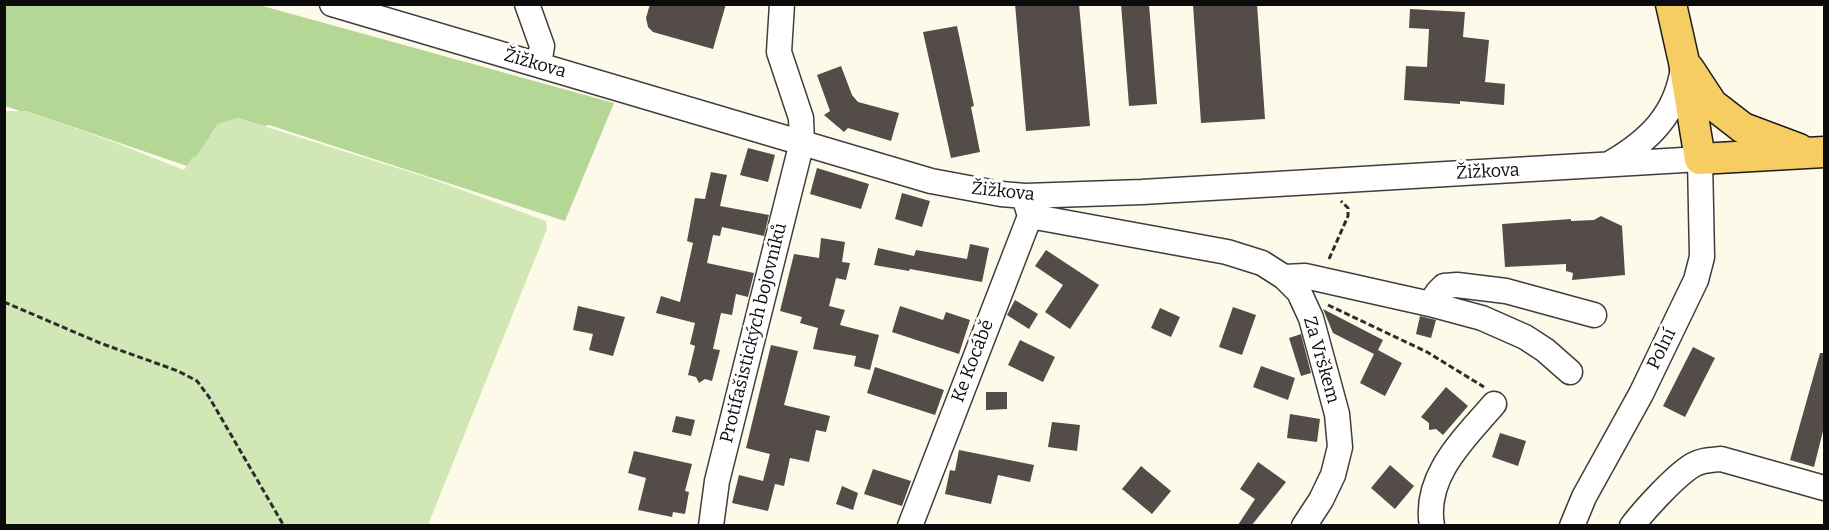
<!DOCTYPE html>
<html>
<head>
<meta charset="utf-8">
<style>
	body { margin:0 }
	#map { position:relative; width:1829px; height:530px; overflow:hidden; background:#fefaea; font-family:Bitter,serif }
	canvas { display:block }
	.frame { position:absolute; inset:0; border:6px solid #0b0b0b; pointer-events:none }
</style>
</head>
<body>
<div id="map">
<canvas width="1829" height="530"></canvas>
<div class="frame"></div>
</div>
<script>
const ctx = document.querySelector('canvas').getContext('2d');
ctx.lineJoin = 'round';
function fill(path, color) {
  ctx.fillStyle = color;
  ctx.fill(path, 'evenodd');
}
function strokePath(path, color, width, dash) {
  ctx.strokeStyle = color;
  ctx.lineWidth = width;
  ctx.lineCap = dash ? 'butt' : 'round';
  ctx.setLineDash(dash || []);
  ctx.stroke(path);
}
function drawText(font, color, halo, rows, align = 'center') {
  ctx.font = font + ' Bitter,serif';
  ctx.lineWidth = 6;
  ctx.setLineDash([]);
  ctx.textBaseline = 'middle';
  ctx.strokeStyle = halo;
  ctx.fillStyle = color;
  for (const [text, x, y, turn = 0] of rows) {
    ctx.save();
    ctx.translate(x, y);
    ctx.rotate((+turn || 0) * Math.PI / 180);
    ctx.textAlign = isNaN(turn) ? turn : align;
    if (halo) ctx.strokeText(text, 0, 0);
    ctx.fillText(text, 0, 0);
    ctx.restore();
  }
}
fill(new Path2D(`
	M 5,111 L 26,111 L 111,141 L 184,170 L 192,158 L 196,157 L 218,124 L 238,118 L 429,178 L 546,221 L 547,229 L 428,525 L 5,526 Z`), '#d1e7b5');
fill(new Path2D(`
	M 6,5 L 259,5 L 614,103 L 565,221 L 269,125 L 264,126 L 238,118 L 218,124 L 196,157 L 192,158 L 187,166 L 26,111 L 20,111 L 5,106 L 4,10 Z`), '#b5d795');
fill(new Path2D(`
	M 650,4 L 726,4 L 713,49 L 653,32 L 648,27 L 646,18 Z
	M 1015,4 L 1079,4 L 1090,126 L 1026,131 Z
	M 1121,4 L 1149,4 L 1157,104 L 1129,106 Z
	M 1257,4 L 1265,119 L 1201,123 L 1193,5 Z
	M 1410,9 L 1465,12 L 1463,37 L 1489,40 L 1485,82 L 1505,84 L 1504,105 L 1460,101 L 1460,104 L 1404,100 L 1406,66 L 1427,67 L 1429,29 L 1409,28 Z
	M 957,26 L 974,106 L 971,107 L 980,152 L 951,158 L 923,32 Z
	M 841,66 L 852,95 L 858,102 L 899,113 L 891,141 L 848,128 L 844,132 L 824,115 L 830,111 L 817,75 Z
	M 748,148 L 775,155 L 768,182 L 740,175 Z
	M 817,168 L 869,184 L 861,209 L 810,194 Z
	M 711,172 L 727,175 L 720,206 L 769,215 L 764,236 L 722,227 L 720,236 L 713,235 L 707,263 L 754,273 L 748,297 L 736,294 L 732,315 L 721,313 L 713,349 L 720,350 L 712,381 L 705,379 L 699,383 L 696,377 L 688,375 L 695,346 L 690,344 L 695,323 L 656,313 L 661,296 L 680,302 L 693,243 L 687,241 L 695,198 L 705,199 Z
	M 902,193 L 930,201 L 922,227 L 895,219 Z
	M 1601,216 L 1622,226 L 1625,275 L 1572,280 L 1573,273 L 1566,271 L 1566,264 L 1505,267 L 1502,224 L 1571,219 L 1571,221 L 1594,220 Z
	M 821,238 L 845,242 L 842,262 L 850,263 L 846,280 L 836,278 L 829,306 L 845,310 L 840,325 L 879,335 L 870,370 L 854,366 L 856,356 L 813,349 L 818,328 L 800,323 L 802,317 L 780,311 L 794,254 L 819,258 Z
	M 970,244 L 989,248 L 982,282 L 910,269 L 909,271 L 874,265 L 878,248 L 914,256 L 916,250 L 967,259 Z
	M 1046,250 L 1099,285 L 1070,329 L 1045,312 L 1063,285 L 1035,266 Z
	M 1015,300 L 1038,314 L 1029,329 L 1007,315 Z
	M 578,306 L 625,317 L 613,356 L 589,350 L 593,334 L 573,330 Z
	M 900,306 L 943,320 L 946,312 L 970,320 L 959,354 L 892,332 Z
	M 1233,307 L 1256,315 L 1242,355 L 1219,347 Z
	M 1160,308 L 1180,317 L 1171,337 L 1151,328 Z
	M 1323,309 L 1383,340 L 1378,350 L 1402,363 L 1385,396 L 1360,383 L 1374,354 L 1333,333 Z
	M 1420,316 L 1436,320 L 1431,338 L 1416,334 Z
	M 1301,334 L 1311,373 L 1301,376 L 1289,338 Z
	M 1020,340 L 1055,357 L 1043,382 L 1008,365 Z
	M 771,345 L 798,351 L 784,405 L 830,416 L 826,432 L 816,430 L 809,462 L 790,458 L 784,486 L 771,483 L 775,484 L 768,511 L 732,503 L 739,475 L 763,481 L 770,454 L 746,448 Z
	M 1693,347 L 1715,358 L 1685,417 L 1663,406 Z
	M 1820,353 L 1824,353 L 1824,427 L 1814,467 L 1790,460 Z
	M 1261,366 L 1295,378 L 1288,400 L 1253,387 Z
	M 875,367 L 944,390 L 935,415 L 867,393 Z
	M 1446,387 L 1468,406 L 1443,435 L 1436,429 L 1429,430 L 1429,423 L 1421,417 Z
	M 986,392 L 1007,392 L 1007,409 L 986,410 Z
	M 1290,414 L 1320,419 L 1317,442 L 1287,438 Z
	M 676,416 L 695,420 L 691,436 L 672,432 Z
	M 1052,422 L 1080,425 L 1077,451 L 1048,447 Z
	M 1500,433 L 1526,441 L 1518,466 L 1492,457 Z
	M 959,450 L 1034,465 L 1030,482 L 998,475 L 991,504 L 945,494 L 950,470 L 955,471 Z
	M 634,451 L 692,464 L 685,491 L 689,492 L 685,514 L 673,512 L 672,517 L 638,510 L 646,478 L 628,473 Z
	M 1258,462 L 1286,482 L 1252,525 L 1238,525 L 1255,499 L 1240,489 Z
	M 1390,465 L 1414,486 L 1395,509 L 1371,488 Z
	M 1141,466 L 1171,491 L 1152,514 L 1122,489 Z
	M 873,469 L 911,481 L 902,506 L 864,494 Z
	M 842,486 L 858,493 L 853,510 L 836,504 Z`), '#534c48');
const minor = new Path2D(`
	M 332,4 L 931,181 L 1001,194 L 1025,196 L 1142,192 L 1700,159 L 1702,257 L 1696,280 L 1641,394 L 1584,497 L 1572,526
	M 527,4 L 542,46 L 539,65
	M 1609,164 C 1649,141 1677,114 1683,67
	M 1030,216 L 1227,252 L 1262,263 L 1284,277 L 1299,292 L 1311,318 L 1337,414 L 1340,447 L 1333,475 L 1321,500 L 1304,526
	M 1284,277 L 1305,276 L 1430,304 L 1482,318 L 1525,337 L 1545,350 L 1570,372
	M 1430,304 L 1438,292 L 1444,286 L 1457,285 L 1506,291 L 1594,315
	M 711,526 L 717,481 L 802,142 L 801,118 L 779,52 L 782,4
	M 910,526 L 1030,216 L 1026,203
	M 1432,526 C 1423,476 1465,438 1494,404
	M 1632,526 C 1645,509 1675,476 1693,465 C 1702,460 1711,460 1721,459 L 1824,488`);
const major = new Path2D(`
	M 1671,4 L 1684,62 L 1700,159 L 1824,152
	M 1689,69 L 1712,104 L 1743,128 L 1799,149`);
strokePath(minor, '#3e3e3e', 27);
strokePath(major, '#1c1c1c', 33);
strokePath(new Path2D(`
	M 1329,259 L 1348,216 L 1348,208 L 1341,201
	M 4,302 L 100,343 L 178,371 L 197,381 L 209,397 L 284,526
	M 1328,305 L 1427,352 L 1484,387`), '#2d2d2d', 3, [6, 3]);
strokePath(minor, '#fff', 24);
strokePath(major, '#f5cd63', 30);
drawText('18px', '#0b0b0b', '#fff', [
	["Žižkova",535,64,16],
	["Žižkova",1488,172,-3],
	["Žižkova",1003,192,6],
	["Protifašistických bojovníků",754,333,-76],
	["Polní",1662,349,-64],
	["Za Vrškem",1321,360,74],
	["Ke Kocábě",973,361,-69]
]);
</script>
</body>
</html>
